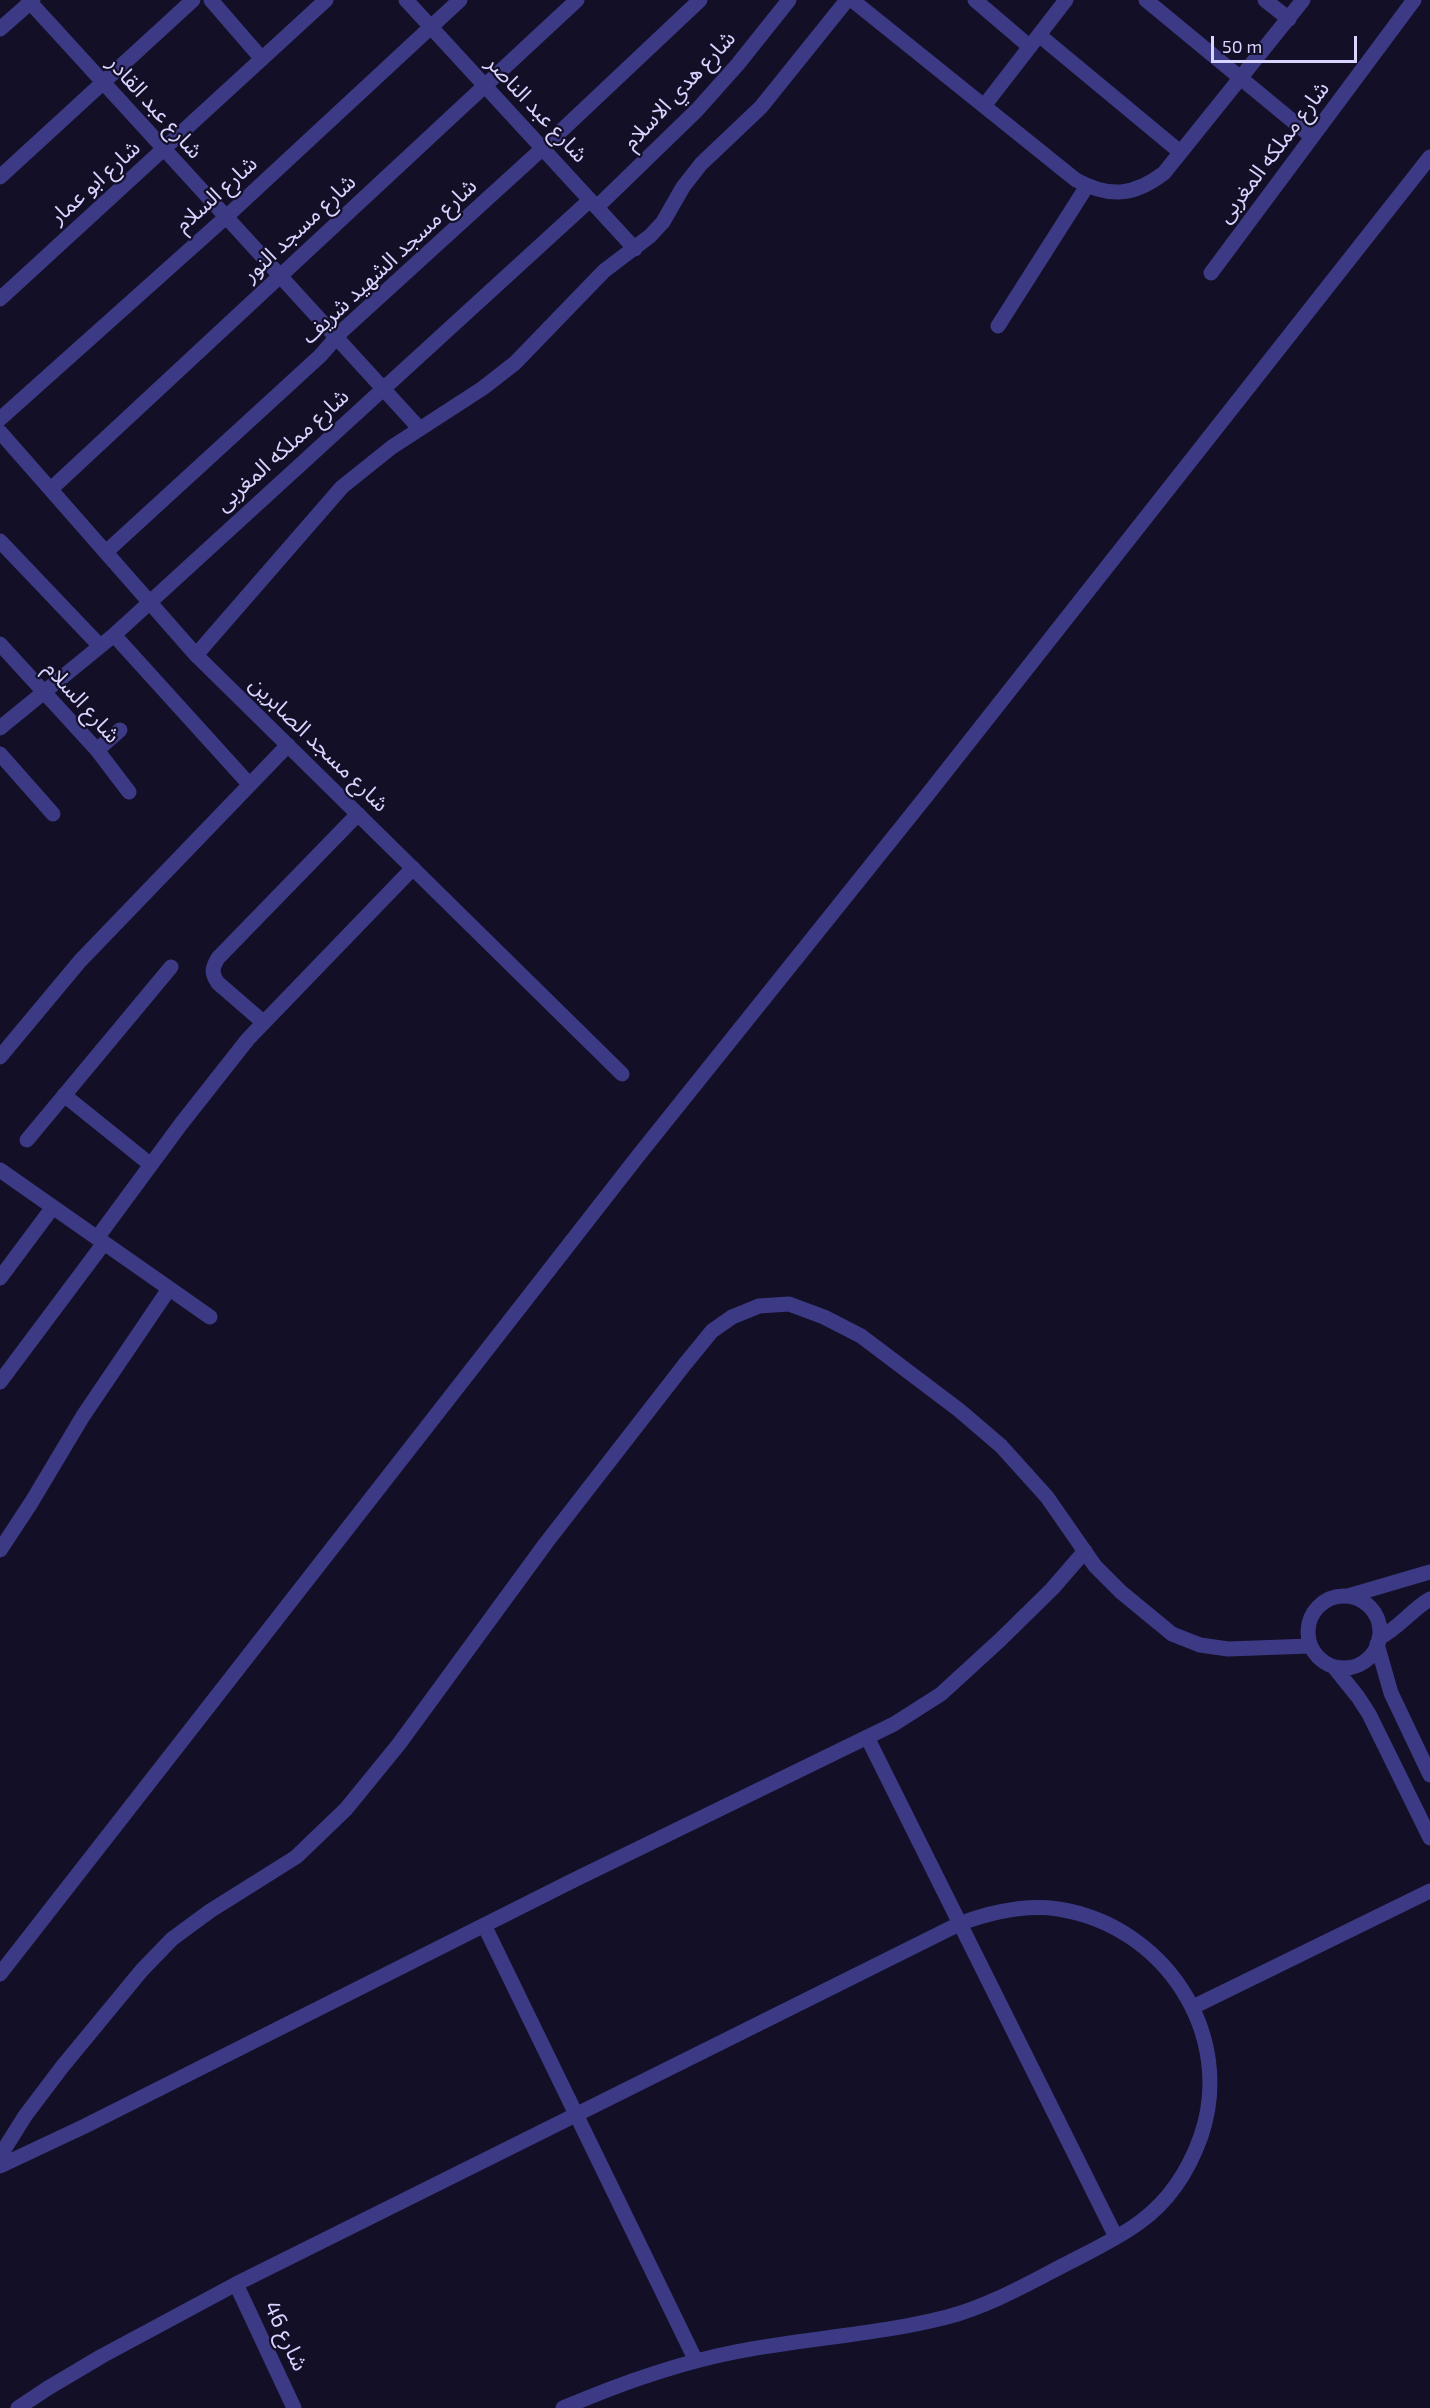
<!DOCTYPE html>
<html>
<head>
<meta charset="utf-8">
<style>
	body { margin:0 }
	#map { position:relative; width:1430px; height:2408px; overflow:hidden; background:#130f26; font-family:"Exo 2",sans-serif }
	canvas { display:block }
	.scale { position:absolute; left:1211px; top:36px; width:146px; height:27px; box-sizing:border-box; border:3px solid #d9d4ff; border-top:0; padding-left:8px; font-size:18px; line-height:21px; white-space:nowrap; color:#d9d4ff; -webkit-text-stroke:4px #130f26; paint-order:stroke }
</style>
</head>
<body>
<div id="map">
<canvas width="1430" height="2408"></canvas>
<div class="scale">50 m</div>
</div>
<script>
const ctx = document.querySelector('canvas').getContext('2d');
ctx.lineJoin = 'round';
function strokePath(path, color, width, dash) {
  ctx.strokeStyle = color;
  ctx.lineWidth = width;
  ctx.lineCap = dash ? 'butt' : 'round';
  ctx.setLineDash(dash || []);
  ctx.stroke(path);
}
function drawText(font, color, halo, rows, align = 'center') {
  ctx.font = font + ' "Exo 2","Noto Sans Arabic",sans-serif';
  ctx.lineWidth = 4.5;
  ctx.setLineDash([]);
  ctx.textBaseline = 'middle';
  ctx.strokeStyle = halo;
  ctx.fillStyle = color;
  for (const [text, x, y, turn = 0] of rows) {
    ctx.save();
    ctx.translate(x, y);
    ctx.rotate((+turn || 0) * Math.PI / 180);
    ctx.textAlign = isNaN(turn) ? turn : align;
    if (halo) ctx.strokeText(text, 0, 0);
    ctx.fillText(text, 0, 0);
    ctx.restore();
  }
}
strokePath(new Path2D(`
	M 28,0 L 420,429
	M 211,0 L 262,59
	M 406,0 L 635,249
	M 852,0 L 1076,180 C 1109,198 1134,196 1164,173 L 1303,0
	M 975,0 L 1030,47
	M 1146,0 L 1312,137
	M 1265,0 L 1289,19
	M 0,29 L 33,0
	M 1039,35 L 1180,152
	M 984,106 L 1066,0
	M 0,177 L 193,0
	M 597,207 L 697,110 L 738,64 L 789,0
	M 1211,273 L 1414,0
	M 0,299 L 326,0
	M 998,326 L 1087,186
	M 0,419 L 226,217 L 460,0
	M 0,432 L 196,655 L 622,1074
	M 51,489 L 577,0
	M 0,541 L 100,646
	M 106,552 L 320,356 L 342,331 L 543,148 L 700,0
	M 114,635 L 249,784
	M 0,644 L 97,750 L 129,792
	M 196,655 L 342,487 L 392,447 L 483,388 L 515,363 L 604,271 L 650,236 L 663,222 L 683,187 L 701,164 L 761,107 L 847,0
	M 0,728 L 114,635 L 590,200
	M 97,750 L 120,730
	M 0,754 L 53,814
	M 263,1022 L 218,983 C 211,973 212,968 218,958 L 358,814
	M 0,1057 L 80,961 L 288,745
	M 64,1095 L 151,1165
	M 27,1140 L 171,967
	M 0,1170 L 210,1317
	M 97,1238 L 181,1124 L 248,1039 L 413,868
	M 0,1278 L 53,1207
	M 0,1382 L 104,1243
	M 0,1550 L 31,1503 L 83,1416 L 169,1289
	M 1348,1596 L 1430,1572
	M1308 1632a36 36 0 1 1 72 0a36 36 0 1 1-72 0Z
	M 1379,1638 C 1399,1628 1411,1610 1430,1599
	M 1377,1644 L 1391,1693 L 1430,1775
	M 1334,1667 L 1358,1697 L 1369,1714 L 1430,1838
	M 867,1737 L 1116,2237
	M 484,1925 L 696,2361
	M 0,1974 L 638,1156 L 928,794 L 1430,157
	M 1193,2007 L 1430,1891
	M 0,2156 L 25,2116 L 62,2067 L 142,1970 L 172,1939 L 210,1911 L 296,1857 L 346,1809 L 399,1744 L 546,1543 L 685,1364 L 712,1331 L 732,1317 L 759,1306 L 789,1304 L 824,1317 L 861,1336 L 959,1410 L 1001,1446 L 1047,1497 L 1095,1566 L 1121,1592 L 1172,1634 L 1200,1645 L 1228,1649 L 1310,1646
	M 0,2166 L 85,2126 L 572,1881 L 894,1724 L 941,1694 L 1000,1640 L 1052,1589 L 1085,1551
	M 236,2284 L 294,2408
	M 18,2408 L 48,2388 L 102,2356 L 236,2284 L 959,1924 C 991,1912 1024,1904 1058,1909 C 1164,1925 1236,2034 1201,2136 C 1189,2170 1169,2201 1140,2222 C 1117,2239 1091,2251 1066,2264 C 1027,2284 989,2306 947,2317 C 877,2335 805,2338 735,2352 C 674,2364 619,2384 563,2408`), '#3d3a85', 15);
drawText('22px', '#d9d4ff', '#130f26', [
	["شارع هدي الاسلام",679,90,-47],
	["شارع عبد القادر",155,107,48],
	["شارع عبد الناصر",537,109,47],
	["شارع مملكه المغربى",1273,152,-53],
	["شارع ابو عمار",95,182,-42],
	["شارع السلام",216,194,-42],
	["شارع مسجد النور",299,228,-43],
	["شارع مسجد الشهيد شريف",389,261,-43],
	["شارع مملكه المغربى",282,450,-42],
	["شارع السلام",82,702,48],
	["شارع مسجد الصابرين",319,744,44],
	["شارع 46",286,2336,65]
]);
</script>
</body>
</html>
